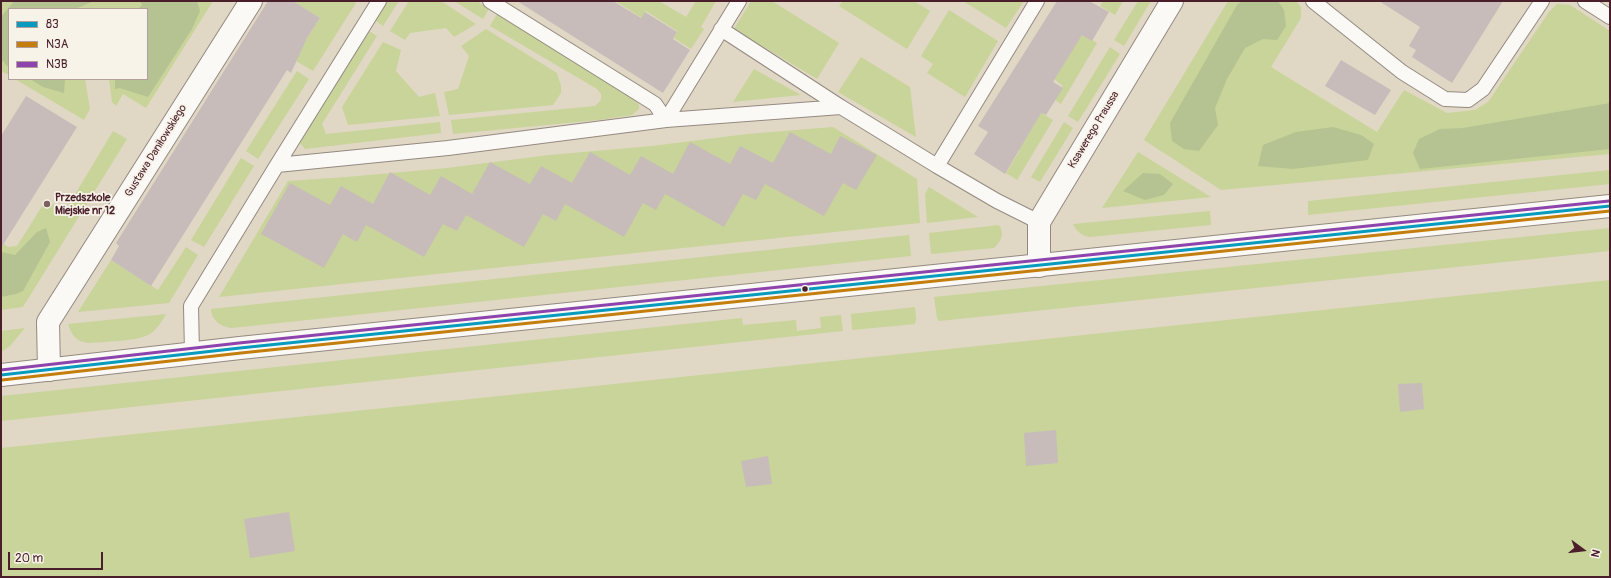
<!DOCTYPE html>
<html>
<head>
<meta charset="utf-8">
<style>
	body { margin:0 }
	#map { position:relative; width:1611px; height:578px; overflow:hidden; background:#e0d8c4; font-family:Pangolin,sans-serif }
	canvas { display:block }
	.frame { position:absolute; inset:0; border:2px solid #4a1f2b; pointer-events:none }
	.legend { position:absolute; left:8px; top:8px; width:140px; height:72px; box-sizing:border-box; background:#f7f3e8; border:1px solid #b29e9c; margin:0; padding:5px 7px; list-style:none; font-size:12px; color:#4a1f2b }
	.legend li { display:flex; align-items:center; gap:8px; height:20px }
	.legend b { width:20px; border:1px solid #b29e9c }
	.north { position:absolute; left:1563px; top:530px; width:40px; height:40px; -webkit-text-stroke:3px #f7f3e8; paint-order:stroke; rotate:105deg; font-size:11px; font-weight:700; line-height:16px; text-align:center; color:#4a1f2b }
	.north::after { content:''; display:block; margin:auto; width:14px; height:18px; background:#4a1f2b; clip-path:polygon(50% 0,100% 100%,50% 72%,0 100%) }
	.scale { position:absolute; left:8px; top:552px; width:95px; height:18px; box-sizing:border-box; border:2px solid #4a1f2b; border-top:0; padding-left:5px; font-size:12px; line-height:14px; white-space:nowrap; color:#4a1f2b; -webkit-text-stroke:3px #f7f3e8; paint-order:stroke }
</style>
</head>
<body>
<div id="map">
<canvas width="1611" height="578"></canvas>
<div class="frame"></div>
<ul class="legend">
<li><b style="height:5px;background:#079bbe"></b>83</li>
<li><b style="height:5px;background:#c37e0d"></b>N3A</li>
<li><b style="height:5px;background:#8e44ad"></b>N3B</li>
</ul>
<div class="north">N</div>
<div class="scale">20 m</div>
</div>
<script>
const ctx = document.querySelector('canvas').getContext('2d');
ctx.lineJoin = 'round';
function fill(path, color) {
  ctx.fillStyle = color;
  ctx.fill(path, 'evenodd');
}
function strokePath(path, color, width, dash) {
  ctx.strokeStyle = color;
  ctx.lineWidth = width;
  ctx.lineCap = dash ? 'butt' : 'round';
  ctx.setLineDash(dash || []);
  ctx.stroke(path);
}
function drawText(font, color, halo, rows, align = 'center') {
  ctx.font = font + ' Pangolin,sans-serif';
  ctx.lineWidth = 3.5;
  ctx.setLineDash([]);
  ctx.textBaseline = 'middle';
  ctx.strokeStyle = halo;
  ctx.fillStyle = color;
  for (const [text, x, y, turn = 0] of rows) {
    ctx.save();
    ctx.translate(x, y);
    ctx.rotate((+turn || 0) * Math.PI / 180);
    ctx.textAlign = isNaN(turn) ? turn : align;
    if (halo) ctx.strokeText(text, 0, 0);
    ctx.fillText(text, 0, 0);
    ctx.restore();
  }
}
fill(new Path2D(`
	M 1,1 L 213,1 L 146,108 L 123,94 L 116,106 L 112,102 L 109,79 L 147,79 L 147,9 L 9,9 L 9,75 L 1,71 Z
	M 293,1 L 353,1 L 356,3 L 313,71 L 296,61 L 295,57 L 320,18 Z
	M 385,1 L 399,1 L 383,26 L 373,19 Z
	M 409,1 L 441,1 L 476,24 L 454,37 L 446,28 L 410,33 L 405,40 L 390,31 Z
	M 454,1 L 477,1 L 489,9 L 483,19 Z
	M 615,1 L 659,1 L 686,17 L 696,1 L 716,1 L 701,27 L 704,29 L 691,49 L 674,38 L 677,31 L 646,11 L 642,18 Z
	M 751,1 L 772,1 L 839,43 L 817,79 L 734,29 Z
	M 843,1 L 914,1 L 930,11 L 907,49 L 839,6 Z
	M 963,1 L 1024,1 L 1006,28 Z
	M 1103,1 L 1123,1 L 1115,15 L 1100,6 Z
	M 1138,1 L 1151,1 L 1124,46 L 1114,40 Z
	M 1228,1 L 1296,1 L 1301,7 L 1301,18 L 1271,67 L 1377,132 L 1404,90 L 1447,113 L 1475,110 L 1488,102 L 1549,12 L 1557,4 L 1570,5 L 1610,31 L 1610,154 L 1221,190 L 1144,140 Z
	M 949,10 L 998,41 L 965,97 L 927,73 L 933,64 L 921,56 Z
	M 497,14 L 630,96 C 635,100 640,102 639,109 L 632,115 L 599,120 L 453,134 L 451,120 L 595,106 L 601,100 L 601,94 L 597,89 L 490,26 Z
	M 486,29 L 557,73 L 561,86 L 561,93 L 553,105 L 449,115 L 444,92 L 458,89 L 469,56 L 461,46 Z
	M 367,30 L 377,36 L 322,124 L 326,134 L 440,122 L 441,133 L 305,149 L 300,143 L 301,135 Z
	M 1082,34 L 1097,43 L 1061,104 L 1054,99 L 1063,86 L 1054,79 Z
	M 383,42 L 401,50 L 396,71 L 419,97 L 435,93 L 440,116 L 348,125 L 342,107 Z
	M 1110,47 L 1120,54 L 1078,122 L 1068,116 Z
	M 861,57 L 910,87 L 916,137 L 838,92 Z
	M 754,69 L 801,95 L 733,102 Z
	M 297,71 L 309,79 L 258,159 L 246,151 Z
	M 15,79 L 85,79 L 90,109 L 84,120 Z
	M 1035,109 L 1053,120 L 1017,180 L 1006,173 L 1020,150 L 1012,145 Z
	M 1064,122 L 1073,128 L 1040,182 L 1031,177 Z
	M 833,127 L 917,179 L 920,223 L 219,297 L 288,181 L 346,177 L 447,168 L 549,155 L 652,146 L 747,134 Z
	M 113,131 L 127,139 L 23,307 L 1,310 L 1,242 L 8,247 L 17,246 L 46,200 L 65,211 Z
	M 1138,152 L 1211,197 L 1102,208 Z
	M 241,158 L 254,166 L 204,247 L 191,240 Z
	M 1610,170 L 1610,184 L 1308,215 L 1308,201 Z
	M 929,187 L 978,217 L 927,223 L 925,194 Z
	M 1210,211 L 1211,225 L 1090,237 C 1082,236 1077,232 1073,224 Z
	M 999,225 C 1005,233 1001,242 994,248 L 931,254 L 929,233 Z
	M 1610,228 L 1610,251 L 939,321 L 937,318 L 934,297 Z
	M 909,235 L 911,256 L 232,328 C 221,327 211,320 211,309 Z
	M 186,247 L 198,255 L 169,303 L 78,312 L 111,260 L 158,290 Z
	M 1610,280 L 1610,577 L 1,577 L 1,448 Z
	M 915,307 L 916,319 L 915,324 L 852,330 L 851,314 Z
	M 166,314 C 162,321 156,331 148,335 C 137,341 102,342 88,343 C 77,342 71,335 68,324 Z
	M 841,315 L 843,331 L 1,421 L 1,396 L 742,318 L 743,325 L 796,320 L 797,331 L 821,328 L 820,317 Z
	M 25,328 L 10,346 L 1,352 L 1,331 Z`), '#c8d499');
fill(new Path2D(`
	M 14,1 L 94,1 L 75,9 L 9,9 L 9,67 L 5,64 L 4,61 L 1,62 L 1,17 Z
	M 140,1 L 197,1 L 200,11 L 192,29 L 148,97 L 120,88 L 115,89 L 115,79 L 147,79 L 147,9 L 138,9 L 142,5 Z
	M 1242,1 L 1278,1 L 1284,10 L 1286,26 L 1277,40 L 1263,39 L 1245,48 L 1227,79 L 1215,108 L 1218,125 L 1199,151 L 1184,149 L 1172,141 L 1170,123 L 1237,5 Z
	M 30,79 L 65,79 L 64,93 L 43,87 Z
	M 1610,103 L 1610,149 L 1420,169 L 1413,153 L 1419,139 L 1440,129 L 1463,128 Z
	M 1333,127 L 1361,135 L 1374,144 L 1368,160 L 1293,169 L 1258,166 L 1263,145 L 1296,132 Z
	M 1143,173 L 1160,174 L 1173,184 L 1164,195 L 1145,200 L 1123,191 Z
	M 46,228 L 50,242 L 23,291 L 16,294 L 1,297 L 1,252 L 15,255 L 37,232 Z`), '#b4c391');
fill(new Path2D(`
	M 268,1 L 293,1 L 320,18 L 307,38 L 291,73 L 287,70 L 151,286 L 111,260 L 119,246 L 116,243 Z
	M 517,1 L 613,1 L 641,18 L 645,12 L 677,32 L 673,39 L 690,50 L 663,93 Z
	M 1057,1 L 1089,1 L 1109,12 L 1092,41 L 1082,35 L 1053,82 L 1063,88 L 1046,115 L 1041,113 L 1005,174 L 974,154 L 988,132 L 978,126 Z
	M 1379,1 L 1503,1 L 1452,83 L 1412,57 L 1416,50 L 1409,46 L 1420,27 Z
	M 1341,60 L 1391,90 L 1375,115 L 1325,86 Z
	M 26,96 L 77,127 L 1,248 L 1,136 Z
	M 790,132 L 831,154 L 840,136 L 877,155 L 856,190 L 843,183 L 824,216 L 765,184 L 756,200 L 743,194 L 724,227 L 665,194 L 656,210 L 643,203 L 624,237 L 565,204 L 556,221 L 543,214 L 524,247 L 466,215 L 457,231 L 443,224 L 424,257 L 366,225 L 357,242 L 343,234 L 324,268 L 261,234 L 290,183 L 330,205 L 341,186 L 373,204 L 390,172 L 430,195 L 441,176 L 472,194 L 490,162 L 530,184 L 541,166 L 572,183 L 590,152 L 630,175 L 641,156 L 673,174 L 690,142 L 730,164 L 740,146 L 773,163 Z
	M 1422,383 L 1424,409 L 1400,412 L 1398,384 Z
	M 1056,430 L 1058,463 L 1026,466 L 1024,433 Z
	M 768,456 L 772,484 L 746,487 L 741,461 Z
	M 289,512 L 295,551 L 250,558 L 244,519 Z`), '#c7bcba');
const service = new Path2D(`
	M 490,1 L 655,104 L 666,120 L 739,1
	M 1313,1 L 1402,72 L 1445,99 L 1468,100 L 1483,89 L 1542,1
	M 1585,1 L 1610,17
	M 721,29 L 841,107
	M 277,165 L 379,1
	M 937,166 L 1037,1
	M 192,353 L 191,306 L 277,165 L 448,148 L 666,120 L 841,107 L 937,166 L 997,201 L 1039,222`);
const minor = new Path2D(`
	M 1039,266 L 1039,222 L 1172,1
	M 49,370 L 48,322 L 251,1`);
const tertiary = new Path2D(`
	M 1,375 L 240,348 L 1610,206`);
strokePath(service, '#948981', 16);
strokePath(minor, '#948981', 24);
strokePath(tertiary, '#948981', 24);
strokePath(service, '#faf9f6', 14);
strokePath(minor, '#faf9f6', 22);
strokePath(tertiary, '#faf9f6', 22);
strokePath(new Path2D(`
	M 1,375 L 240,348 L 1610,206`), '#079bbe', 3);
strokePath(new Path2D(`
	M 2,380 L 241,353 L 1610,211`), '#c37e0d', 3);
strokePath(new Path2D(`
	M 1,370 L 239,343 L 1609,201`), '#8e44ad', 3);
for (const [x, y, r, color] of [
	[47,204,4,"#7e6061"],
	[805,289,3.5,"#4a1f2b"]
]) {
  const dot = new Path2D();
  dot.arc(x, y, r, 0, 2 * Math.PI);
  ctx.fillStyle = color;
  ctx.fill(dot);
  strokePath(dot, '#f7f3e8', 1.5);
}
drawText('11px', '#4a1f2b', '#f7f3e8', [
	["Ksawerego Praussa",1094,130,-59],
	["Gustawa Daniłowskiego",156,151,-58]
]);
drawText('bold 11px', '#4a1f2b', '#f7f3e8', [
	["Przedszkole",55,198],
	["Miejskie nr 12",55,211]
], 'left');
</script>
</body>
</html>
